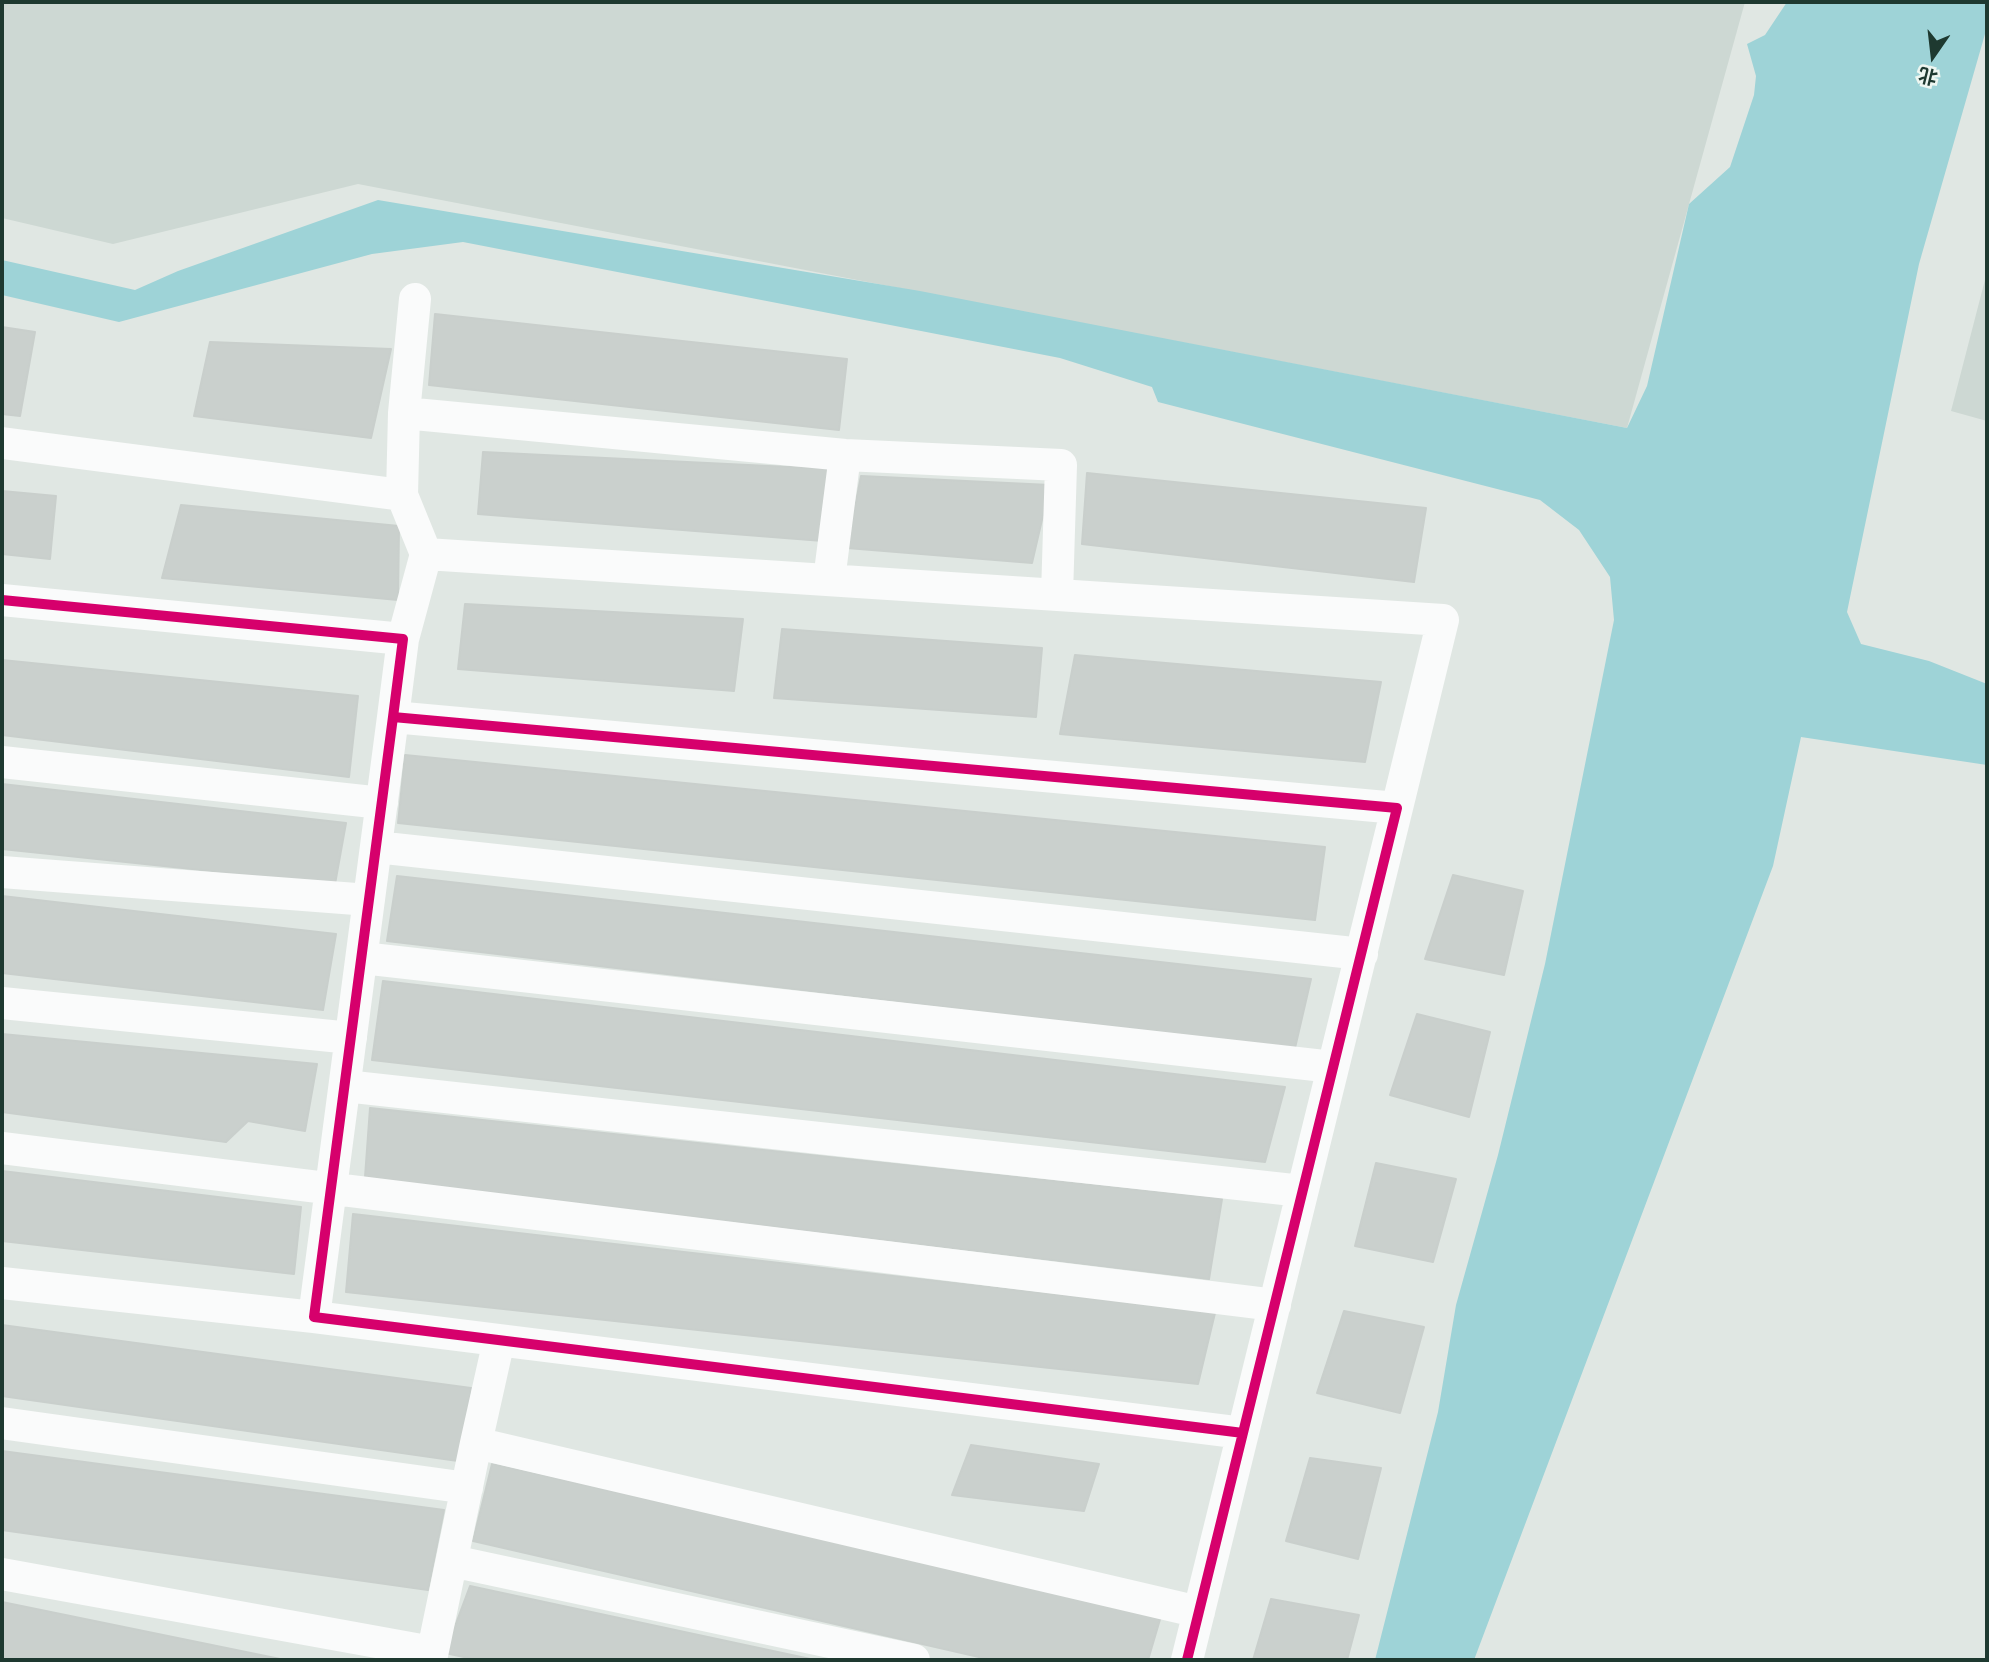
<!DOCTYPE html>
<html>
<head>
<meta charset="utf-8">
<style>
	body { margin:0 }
	#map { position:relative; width:1989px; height:1662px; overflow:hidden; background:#e0e7e3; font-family:Lato,"Noto Sans SC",sans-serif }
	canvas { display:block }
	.frame { position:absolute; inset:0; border:4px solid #1e3930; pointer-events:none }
	.north { position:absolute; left:1898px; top:21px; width:70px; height:70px; -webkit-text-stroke:5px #edf6f1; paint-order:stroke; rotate:194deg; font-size:19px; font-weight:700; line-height:28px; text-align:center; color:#1e3930 }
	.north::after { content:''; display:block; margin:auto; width:24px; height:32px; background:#1e3930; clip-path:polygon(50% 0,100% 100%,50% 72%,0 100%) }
</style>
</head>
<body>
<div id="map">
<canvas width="1989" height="1662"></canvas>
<div class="frame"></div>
<div class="north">北</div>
</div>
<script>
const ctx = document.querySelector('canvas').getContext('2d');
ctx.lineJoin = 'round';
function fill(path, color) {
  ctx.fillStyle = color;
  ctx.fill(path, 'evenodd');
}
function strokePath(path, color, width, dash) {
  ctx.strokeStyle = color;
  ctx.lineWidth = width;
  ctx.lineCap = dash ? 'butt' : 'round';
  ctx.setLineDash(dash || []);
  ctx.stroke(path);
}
fill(new Path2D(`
	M 2,2 L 1745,2 L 1627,428 L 358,184 L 113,244 L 2,218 Z
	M 1987,272 L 1987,421 L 1951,411 Z`), '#cdd8d3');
fill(new Path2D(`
	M 1787,2 L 1987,2 L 1987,27 L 1919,264 L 1847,612 L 1861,644 L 1929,661 L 1987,684 L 1987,765 L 1801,737 L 1773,866 L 1474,1660 L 1375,1660 L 1438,1412 L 1456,1305 L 1498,1155 L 1545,964 L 1614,620 L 1610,577 L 1579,530 L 1540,500 L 1158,402 L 1152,387 L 1060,358 L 463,242 L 372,254 L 119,322 L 2,295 L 2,260 L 135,290 L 178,271 L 378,200 L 920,291 L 1627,428 L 1647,386 L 1689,204 L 1730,167 L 1754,95 L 1756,76 L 1747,44 L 1765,35 Z`), '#9ed3d7');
const building = new Path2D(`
	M 435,314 L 847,359 L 839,430 L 429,385 Z
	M 2,327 L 35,332 L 20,416 L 2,414 Z
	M 210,342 L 391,349 L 371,438 L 194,416 Z
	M 483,452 L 830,469 L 823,541 L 478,514 Z
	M 1087,473 L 1426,508 L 1414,582 L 1082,544 Z
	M 861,476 L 1050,485 L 1032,563 L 847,548 Z
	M 2,491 L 56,496 L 50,559 L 2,554 Z
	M 181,505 L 399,526 L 398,600 L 162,578 Z
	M 465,604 L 743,619 L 734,691 L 458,669 Z
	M 782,629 L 1042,648 L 1036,717 L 774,698 Z
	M 1075,655 L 1381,682 L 1365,762 L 1060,734 Z
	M 2,660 L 358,696 L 349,777 L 2,735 Z
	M 405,755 L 1325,847 L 1315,920 L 398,823 Z
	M 2,784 L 346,823 L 335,884 L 2,849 Z
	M 1453,875 L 1523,891 L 1504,975 L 1425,959 Z
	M 397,876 L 1311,979 L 1295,1048 L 387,941 Z
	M 2,896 L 336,934 L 323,1010 L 2,973 Z
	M 383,981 L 1285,1087 L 1265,1162 L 372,1060 Z
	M 1417,1014 L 1490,1032 L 1469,1117 L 1390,1095 Z
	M 2,1034 L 317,1064 L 305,1131 L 248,1121 L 226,1142 L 2,1112 Z
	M 370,1108 L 1222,1199 L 1209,1279 L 365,1177 Z
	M 1376,1163 L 1456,1179 L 1433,1262 L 1355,1246 Z
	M 2,1171 L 301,1207 L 294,1274 L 2,1241 Z
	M 353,1214 L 1215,1313 L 1198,1384 L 346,1292 Z
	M 1344,1311 L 1424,1327 L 1400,1413 L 1317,1393 Z
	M 2,1325 L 471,1388 L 458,1461 L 2,1396 Z
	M 971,1445 L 1099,1464 L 1084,1511 L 952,1495 Z
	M 2,1451 L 444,1510 L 428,1590 L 2,1530 Z
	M 1310,1458 L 1381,1468 L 1358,1559 L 1286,1541 Z
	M 492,1464 L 1161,1616 L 1148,1660 L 992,1660 L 473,1541 Z
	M 470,1586 L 815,1660 L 478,1660 L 445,1653 Z
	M 1271,1599 L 1359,1615 L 1347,1660 L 1253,1660 Z
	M 2,1602 L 285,1660 L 2,1660 Z`);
fill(building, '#cad0cd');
strokePath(building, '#c9cfcc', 2);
strokePath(new Path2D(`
	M 404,413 L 415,299
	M 2,443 L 402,495 L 426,554
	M 402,495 L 404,413 L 845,455 L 1061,465 L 1057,595
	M 829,580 L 845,455
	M 2,600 L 403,639 L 393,717 L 1397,808 L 1187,1660
	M 403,639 L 426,554 L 1443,620 L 1397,808
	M 393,717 L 314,1317 L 1243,1433
	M 2,762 L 382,803
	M 376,847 L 1362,954
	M 2,872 L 369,900
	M 362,958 L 1333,1067
	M 2,1003 L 351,1038
	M 345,1086 L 1302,1191
	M 2,1148 L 1275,1305
	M 2,1283 L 314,1317
	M 499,1340 L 476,1443 L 1199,1612
	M 2,1423 L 467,1488
	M 452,1561 L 914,1660
	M 2,1574 L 432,1652
	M 431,1660 L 476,1443`), '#fafbfb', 32);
strokePath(new Path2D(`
	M 2,600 L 403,639 L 393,717 L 1397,808 L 1187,1660
	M 393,717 L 314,1317 L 1243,1433`), '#d6006c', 10);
</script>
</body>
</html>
